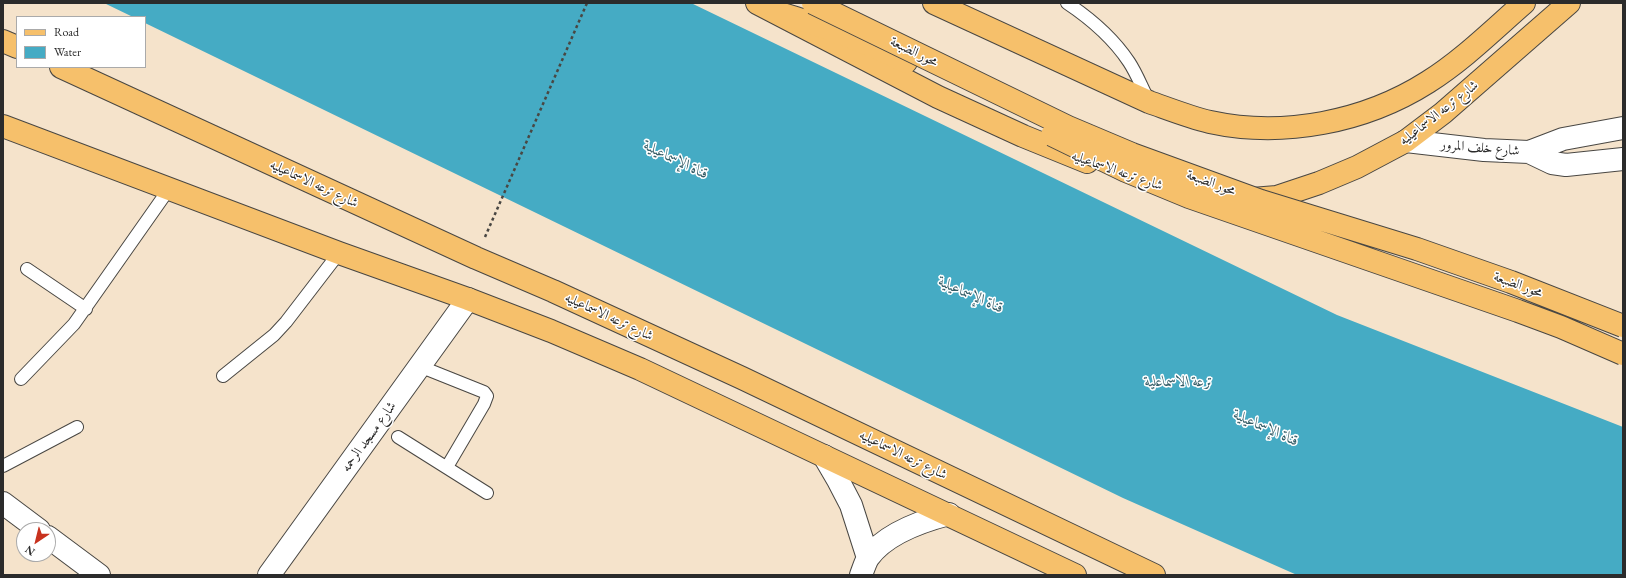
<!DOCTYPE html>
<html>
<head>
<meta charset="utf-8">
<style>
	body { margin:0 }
	#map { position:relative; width:1626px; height:578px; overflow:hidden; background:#f5e3cb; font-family:"EB Garamond",serif }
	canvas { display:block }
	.frame { position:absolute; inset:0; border:4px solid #2b2b2b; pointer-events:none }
	.legend { position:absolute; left:16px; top:16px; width:130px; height:52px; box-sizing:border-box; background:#fff; border:1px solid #aaa; margin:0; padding:5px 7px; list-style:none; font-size:12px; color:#2b2b2b }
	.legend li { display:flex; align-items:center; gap:8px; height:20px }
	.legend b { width:20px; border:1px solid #aaa }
	.north { position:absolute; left:16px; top:522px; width:40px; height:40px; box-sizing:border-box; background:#fff; border:1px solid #aaa; border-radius:50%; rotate:215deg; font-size:11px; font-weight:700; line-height:16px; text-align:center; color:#2b2b2b }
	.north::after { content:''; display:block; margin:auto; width:14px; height:18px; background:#c8321e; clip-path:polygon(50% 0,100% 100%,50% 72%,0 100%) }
</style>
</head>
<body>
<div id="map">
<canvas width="1626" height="578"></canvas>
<div class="frame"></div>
<ul class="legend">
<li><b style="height:5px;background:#f6c06b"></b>Road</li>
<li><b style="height:11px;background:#45abc4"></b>Water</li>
</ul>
<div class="north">N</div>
</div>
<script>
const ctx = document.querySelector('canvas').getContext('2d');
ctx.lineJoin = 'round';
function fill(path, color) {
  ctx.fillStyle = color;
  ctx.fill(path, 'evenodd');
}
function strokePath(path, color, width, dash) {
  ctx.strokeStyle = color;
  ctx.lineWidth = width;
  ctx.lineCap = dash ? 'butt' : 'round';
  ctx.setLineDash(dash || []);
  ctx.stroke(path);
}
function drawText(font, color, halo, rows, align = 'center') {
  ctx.font = font + ' "EB Garamond",Amiri,serif';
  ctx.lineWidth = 3;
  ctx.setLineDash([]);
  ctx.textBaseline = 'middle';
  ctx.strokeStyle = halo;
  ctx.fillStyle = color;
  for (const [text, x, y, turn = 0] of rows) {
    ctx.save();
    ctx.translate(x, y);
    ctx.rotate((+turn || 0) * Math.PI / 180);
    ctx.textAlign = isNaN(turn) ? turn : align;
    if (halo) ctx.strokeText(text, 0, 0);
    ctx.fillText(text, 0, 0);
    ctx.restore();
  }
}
fill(new Path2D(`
	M 104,3 L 691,3 L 1337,315 L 1623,427 L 1623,575 L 1297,575 L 1123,498 L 145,23 L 145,17 L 133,17 Z`), '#45abc4');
const service = new Path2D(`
	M 1067,3 C 1091,19 1113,38 1129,62 C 1137,74 1142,88 1149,101
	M 27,269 L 86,309
	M 419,366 L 484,392 L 487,396 L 484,404 L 447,467
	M 223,376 L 274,335 L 286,322 L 339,253
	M 21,379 L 74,324 L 169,189
	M 398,437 L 487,493
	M 3,466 L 77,427`);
const minor = new Path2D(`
	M 3,503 L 39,530
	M 48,537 L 99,575
	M 269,575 L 468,299`);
const tertiary = new Path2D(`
	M 1406,141 L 1484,150 L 1529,152 L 1552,163 L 1566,165 L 1623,159
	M 1529,152 L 1563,139 L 1623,128
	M 824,456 L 838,480 L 851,505 L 868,558
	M 861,575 C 863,570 865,563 868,558 C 885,534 922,521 949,514`);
const primary = new Path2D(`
	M 757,3 L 938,97 L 1023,136 L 1087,162
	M 934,3 L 1149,102 C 1169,109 1189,117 1210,122 C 1283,138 1365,122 1428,82 C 1463,60 1493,30 1524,3
	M 3,41 L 17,47
	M 61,67 L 476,258 L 553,291 L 742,378 L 1154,575
	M 3,126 L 339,253 L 468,299 L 551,331 L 640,369 L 1075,575
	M 1252,199 L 1277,197 L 1319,183 L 1357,167 L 1406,141 L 1443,113 L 1569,3`);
const motorway = new Path2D(`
	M 776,12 C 821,25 864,41 906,62`);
strokePath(service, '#494743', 14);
strokePath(minor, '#494743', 24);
strokePath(tertiary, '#494743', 24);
strokePath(primary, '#494743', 24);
strokePath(motorway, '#494743', 24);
strokePath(new Path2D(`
	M 485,237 L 587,3`), '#494743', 2.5, [3, 3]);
strokePath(service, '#fff', 12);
strokePath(minor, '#fff', 22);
strokePath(tertiary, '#fff', 22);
strokePath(primary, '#f6c06b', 22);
strokePath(motorway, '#f6c06b', 22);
const motorwayBridge = new Path2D(`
	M 813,3 L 1068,127 L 1132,154 L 1261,201 L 1417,249 L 1511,282 L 1623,326
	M 1052,135 L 1126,171 L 1189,197 L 1518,311 L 1561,327 L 1623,354`);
strokePath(motorwayBridge, '#494743', 24, []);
strokePath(motorwayBridge, '#f6c06b', 22);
drawText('14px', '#2b2b2b', '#fff', [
	["محور الضبعة",914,52,26],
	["شارع ترعه الاسماعيليه",1439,113,-38],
	["شارع خلف المرور",1480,148,5],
	["شارع ترعه الاسماعيليه",1117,171,19],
	["محور الضبعة",1211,183,20],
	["شارع ترعه الاسماعيليه",314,184,25],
	["محور الضبعة",1518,285,20],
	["شارع ترعه الاسماعيليه",609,317,25],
	["شارع مسجد الرحمه",369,437,-54],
	["شارع ترعه الاسماعيليه",903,455,26]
]);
drawText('italic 15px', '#355e68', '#fff', [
	["قناة الإسماعيلية",676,160,26],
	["قناة الإسماعيلية",971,295,24],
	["ترعة الاسماعلية",1179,382],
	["قناة الإسماعيلية",1266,428,24]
]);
</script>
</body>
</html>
